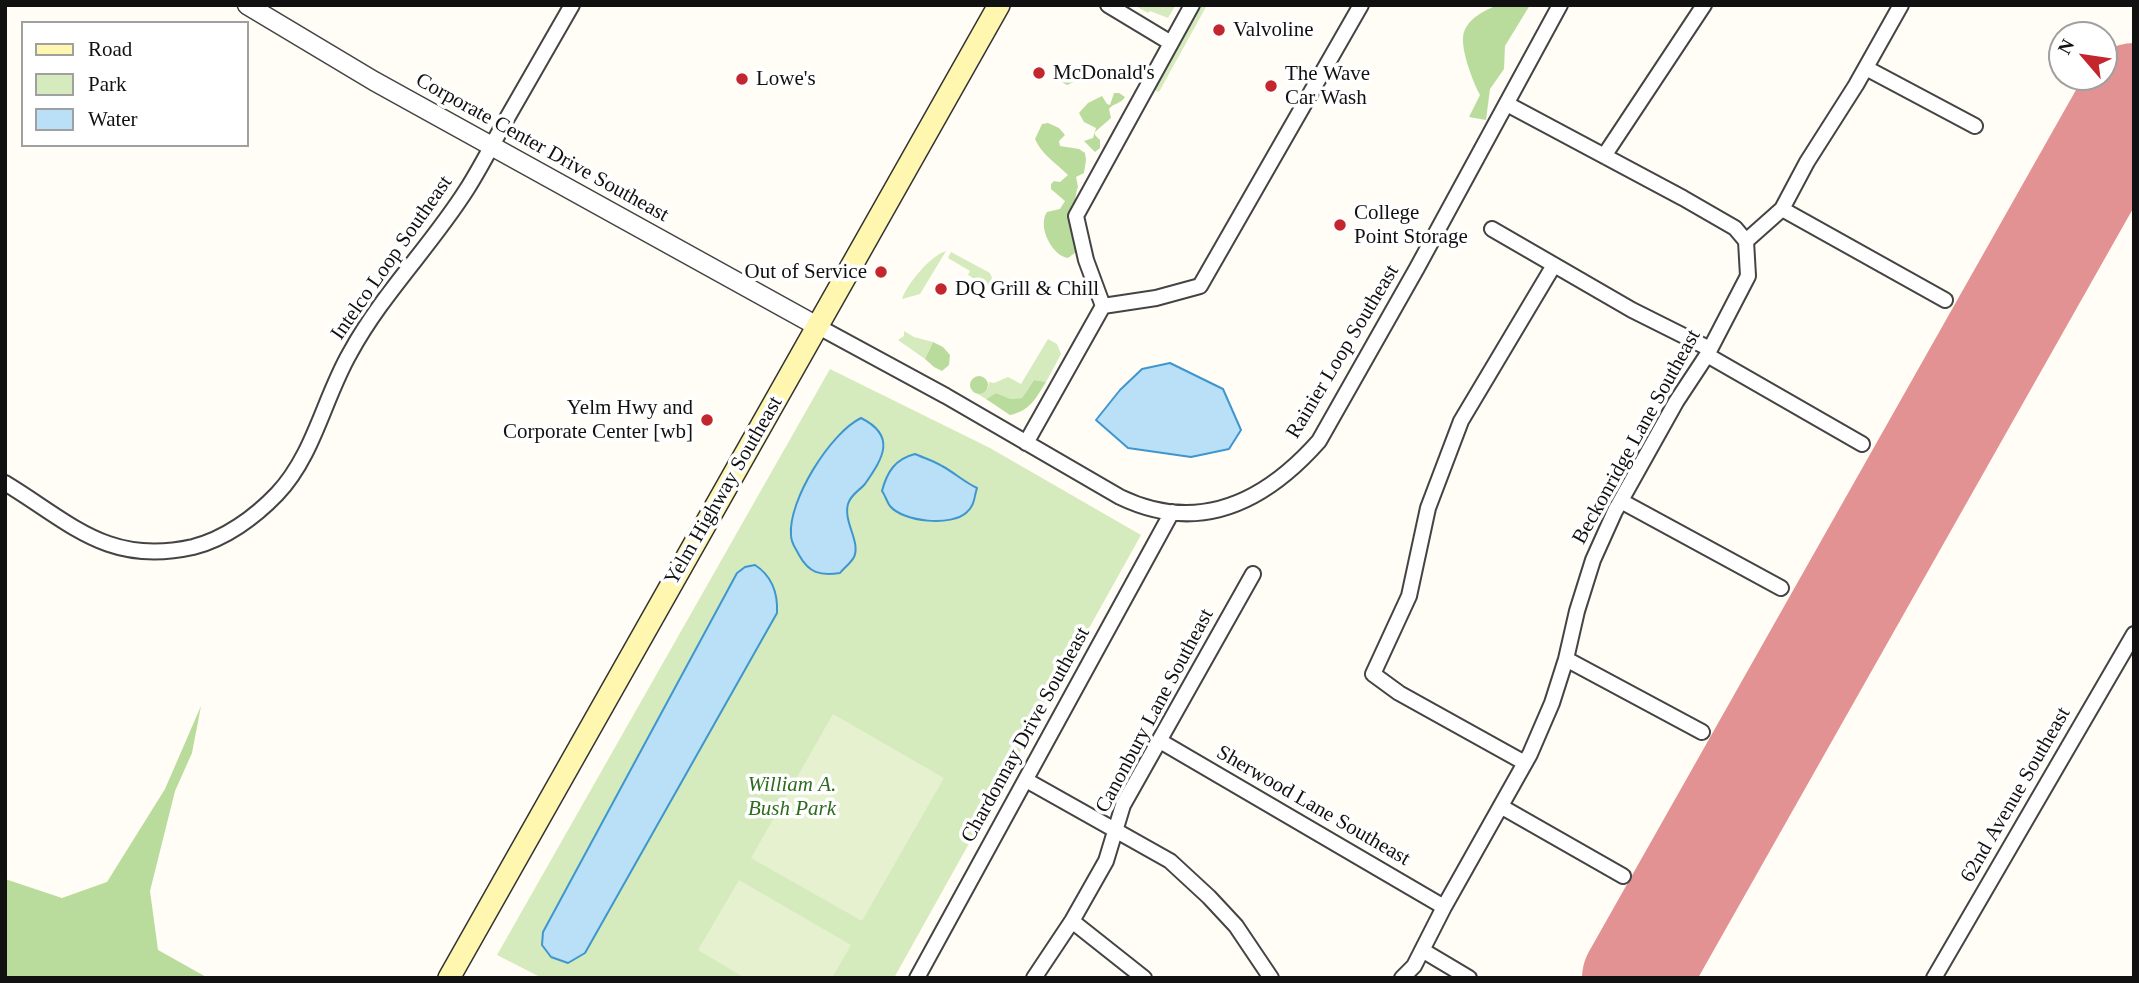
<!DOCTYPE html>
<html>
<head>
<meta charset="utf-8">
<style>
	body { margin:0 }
	#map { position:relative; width:2139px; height:983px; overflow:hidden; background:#fffdf5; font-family:"Times New Roman",serif }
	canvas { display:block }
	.frame { position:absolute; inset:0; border:7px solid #111; pointer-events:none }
	.legend { position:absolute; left:21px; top:21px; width:228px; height:126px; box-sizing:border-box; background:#fff; border:2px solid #a0a0a0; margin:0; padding:9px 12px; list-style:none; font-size:21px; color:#111 }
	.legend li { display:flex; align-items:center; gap:14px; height:35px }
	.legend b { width:35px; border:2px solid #a0a0a0 }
	.north { position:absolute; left:2048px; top:21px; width:70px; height:70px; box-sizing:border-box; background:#fff; border:2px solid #a0a0a0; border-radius:50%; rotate:299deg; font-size:19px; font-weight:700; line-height:28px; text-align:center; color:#111 }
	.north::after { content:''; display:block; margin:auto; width:24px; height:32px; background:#c4262e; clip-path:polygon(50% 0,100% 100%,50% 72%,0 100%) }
</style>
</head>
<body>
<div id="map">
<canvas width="2139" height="983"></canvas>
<div class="frame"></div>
<ul class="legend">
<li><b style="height:9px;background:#fff6b0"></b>Road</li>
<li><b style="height:19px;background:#d5ebbd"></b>Park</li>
<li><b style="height:19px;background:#b9e0f7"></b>Water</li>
</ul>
<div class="north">N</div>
</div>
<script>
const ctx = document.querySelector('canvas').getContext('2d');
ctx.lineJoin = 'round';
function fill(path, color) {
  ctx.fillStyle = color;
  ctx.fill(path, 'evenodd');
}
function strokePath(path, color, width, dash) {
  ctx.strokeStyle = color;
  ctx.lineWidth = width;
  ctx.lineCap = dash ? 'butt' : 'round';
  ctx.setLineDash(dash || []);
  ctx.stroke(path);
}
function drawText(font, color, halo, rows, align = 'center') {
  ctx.font = font + ' "Times New Roman",serif';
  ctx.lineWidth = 7;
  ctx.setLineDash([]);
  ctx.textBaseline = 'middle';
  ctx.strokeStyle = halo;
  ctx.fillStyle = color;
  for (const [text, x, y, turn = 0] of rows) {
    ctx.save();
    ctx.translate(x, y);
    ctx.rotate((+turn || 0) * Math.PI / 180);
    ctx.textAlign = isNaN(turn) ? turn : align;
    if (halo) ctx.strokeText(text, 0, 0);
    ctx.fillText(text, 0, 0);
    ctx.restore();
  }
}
fill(new Path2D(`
	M 1134,5 L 1175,6 L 1168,18 L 1150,11 L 1148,13 Z
	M 1201,5 L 1207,5 L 1159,92 L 1156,91 L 1154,88 Z
	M 946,251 L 920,294 L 902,299 C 907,284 931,255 946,251 Z
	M 951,252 L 990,273 L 992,278 L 988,287 L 968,275 L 970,271 L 948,258 Z
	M 904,331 L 914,337 L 933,342 L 925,359 L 898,340 L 904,336 Z
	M 1048,339 L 1057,344 L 1061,354 L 1046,382 L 1034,380 L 1022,398 L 1011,399 L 996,393 L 986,399 L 978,394 L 988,388 L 989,382 L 994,383 L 1008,377 L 1021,384 Z
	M 830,369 L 990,448 L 1141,535 L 894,978 L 542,978 L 497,955 Z`), '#d5ebbd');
fill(new Path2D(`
	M 1498,5 L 1530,5 L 1505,46 L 1504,69 L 1490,89 L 1486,120 L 1469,117 L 1480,95 C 1473,82 1459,46 1464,32 C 1469,18 1485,10 1498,5 Z
	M 1062,68 L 1072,70 L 1076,81 L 1067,85 L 1062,82 L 1058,72 Z
	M 1114,93 L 1119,93 L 1125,97 C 1121,104 1113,103 1109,109 L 1111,118 L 1095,132 L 1095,135 L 1100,140 L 1100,148 L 1095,152 L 1084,141 L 1093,138 L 1096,128 L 1084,122 L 1079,113 L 1088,103 L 1102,96 L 1107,104 L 1110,105 Z
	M 1048,123 L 1059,128 L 1065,135 L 1059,141 L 1060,146 L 1079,149 L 1085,153 L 1086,160 L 1084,173 L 1076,177 L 1078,187 C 1075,191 1072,231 1073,235 C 1075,238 1078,241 1079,245 L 1076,252 L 1068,258 C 1052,256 1037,226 1047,212 L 1060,209 L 1065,201 L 1051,189 L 1051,184 L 1054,181 L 1060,182 L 1068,175 C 1056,163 1042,155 1035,139 L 1042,124 Z
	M 933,342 L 943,347 L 950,355 L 949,365 L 942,371 L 934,367 L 925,359 Z
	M970 385a9 9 0 1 1 18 0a9 9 0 1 1-18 0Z
	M 1034,380 L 1046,382 C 1036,398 1030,411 1010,415 L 986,399 L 996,393 L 1011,399 L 1022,398 Z
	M 201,706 L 192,753 L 175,791 L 150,891 L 158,950 L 208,978 L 5,978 L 5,879 L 62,898 L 107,882 L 165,789 Z`), '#b9dc9c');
fill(new Path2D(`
	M 833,714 L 944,778 L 862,921 L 751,858 Z
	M 739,880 L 851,945 L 832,978 L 745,978 L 698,950 Z`), '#e6f2cf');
const water = new Path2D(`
	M 1170,363 L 1223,389 L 1241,430 L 1229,449 L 1191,457 L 1128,448 L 1096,420 L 1120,390 L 1142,369 Z
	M 861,418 C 897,436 883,458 865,484 C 859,491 851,494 848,504 C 843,522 861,542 854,557 C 851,563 844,568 840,573 C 820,576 809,573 799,555 C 796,548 791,544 791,535 C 788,501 830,433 861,418 Z
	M 915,454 C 924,458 934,461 942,466 C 955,473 964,482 977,488 C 974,497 975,505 967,512 C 952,527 903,522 890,506 C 887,502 885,495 882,491 C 887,472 895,459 915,454 Z
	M 755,565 C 772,576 778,593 777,613 L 585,953 L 568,963 L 551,957 L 542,945 L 543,932 L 737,573 L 745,567 Z`);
fill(water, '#b9e0f7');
strokePath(water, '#3f96cf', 2);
strokePath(new Path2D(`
	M 1636,978 L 2134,97`), '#e29292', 108);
const minor = new Path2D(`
	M 1108,5 L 1171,43
	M 1866,68 L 1975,126
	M 1604,156 L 1704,5
	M 1782,209 L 1945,300
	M 1492,229 L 1632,310 L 1710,349
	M 1746,241 L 1782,209 L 1807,162 L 1856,85 L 1901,5
	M 1103,306 L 1156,298 L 1200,286 L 1361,5
	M 1103,306 L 1086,260 L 1076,216 L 1192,5
	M 817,326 L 946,396 L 1120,497 C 1199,535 1265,502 1319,441 L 1417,268 L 1560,5
	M 1707,355 L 1862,444
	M 1026,443 L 1103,306
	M 5,483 C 71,523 108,566 193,547 C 225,539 255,517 277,494 C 314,455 324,398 350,353 C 382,294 431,246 467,189 C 481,167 493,143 506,120 C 528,82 550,44 572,5
	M 1621,501 L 1781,588
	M 1566,659 L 1702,732
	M 1160,741 L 1444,907
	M 1525,763 L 1399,693 L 1373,674 L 1409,596 L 1428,508 L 1461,421 L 1554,265
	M 1026,780 L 1170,861 L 1209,897 L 1236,926 L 1271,978
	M 1502,807 L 1623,876
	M 1072,921 L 1144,978
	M 1422,950 L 1469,978
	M 917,978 L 1172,512
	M 1034,978 L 1072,921 L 1106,861 L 1123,805 L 1253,574
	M 1402,978 L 1414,966 L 1444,907 L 1530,754 L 1552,703 L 1566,659 L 1577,611 L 1593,560 L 1615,511 L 1676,402 L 1707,355 L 1748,276 L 1746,241 L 1735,228 L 1683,198 L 1507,104
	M 1934,978 L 2134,634`);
const tertiary = new Path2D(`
	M 247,5 L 374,81 L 817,326`);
const secondary = new Path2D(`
	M 449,978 L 999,5`);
strokePath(minor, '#444', 18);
strokePath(tertiary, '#444', 21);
strokePath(secondary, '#333', 24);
strokePath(minor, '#fff', 14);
strokePath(tertiary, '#fff', 18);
strokePath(secondary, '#fff6b0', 21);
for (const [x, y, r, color] of [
	[1219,30,7,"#c4262e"],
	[1039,73,7,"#c4262e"],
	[742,79,7,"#c4262e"],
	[1271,86,7,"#c4262e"],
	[1340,225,7,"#c4262e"],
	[881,272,7,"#c4262e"],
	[941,289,7,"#c4262e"],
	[707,420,7,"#c4262e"]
]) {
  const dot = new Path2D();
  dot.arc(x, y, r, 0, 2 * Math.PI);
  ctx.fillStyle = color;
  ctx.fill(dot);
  strokePath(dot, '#fff', 2.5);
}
drawText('21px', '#111', '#fff', [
	["Valvoline",1233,30],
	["McDonald's",1053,73],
	["The Wave",1285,74],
	["Car Wash",1285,98],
	["Lowe's",756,79],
	["College",1354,213],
	["Point Storage",1354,237],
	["Out of Service",867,272,"right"],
	["DQ Grill & Chill",955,289],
	["Yelm Hwy and",693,408,"right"],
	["Corporate Center [wb]",693,432,"right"]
], 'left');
drawText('21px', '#111', '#fff', [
	["Corporate Center Drive Southeast",542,148,29],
	["Intelco Loop Southeast",392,258,-55],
	["Rainier Loop Southeast",1343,352,-59],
	["Beckonridge Lane Southeast",1637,437,-61],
	["Yelm Highway Southeast",724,491,-60],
	["Canonbury Lane Southeast",1155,711,-62],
	["Chardonnay Drive Southeast",1026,735,-61],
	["62nd Avenue Southeast",2016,795,-60],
	["Sherwood Lane Southeast",1313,806,30]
]);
drawText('italic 21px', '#2f6b1f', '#fff', [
	["William A.",792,785],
	["Bush Park",792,809]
]);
</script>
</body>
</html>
